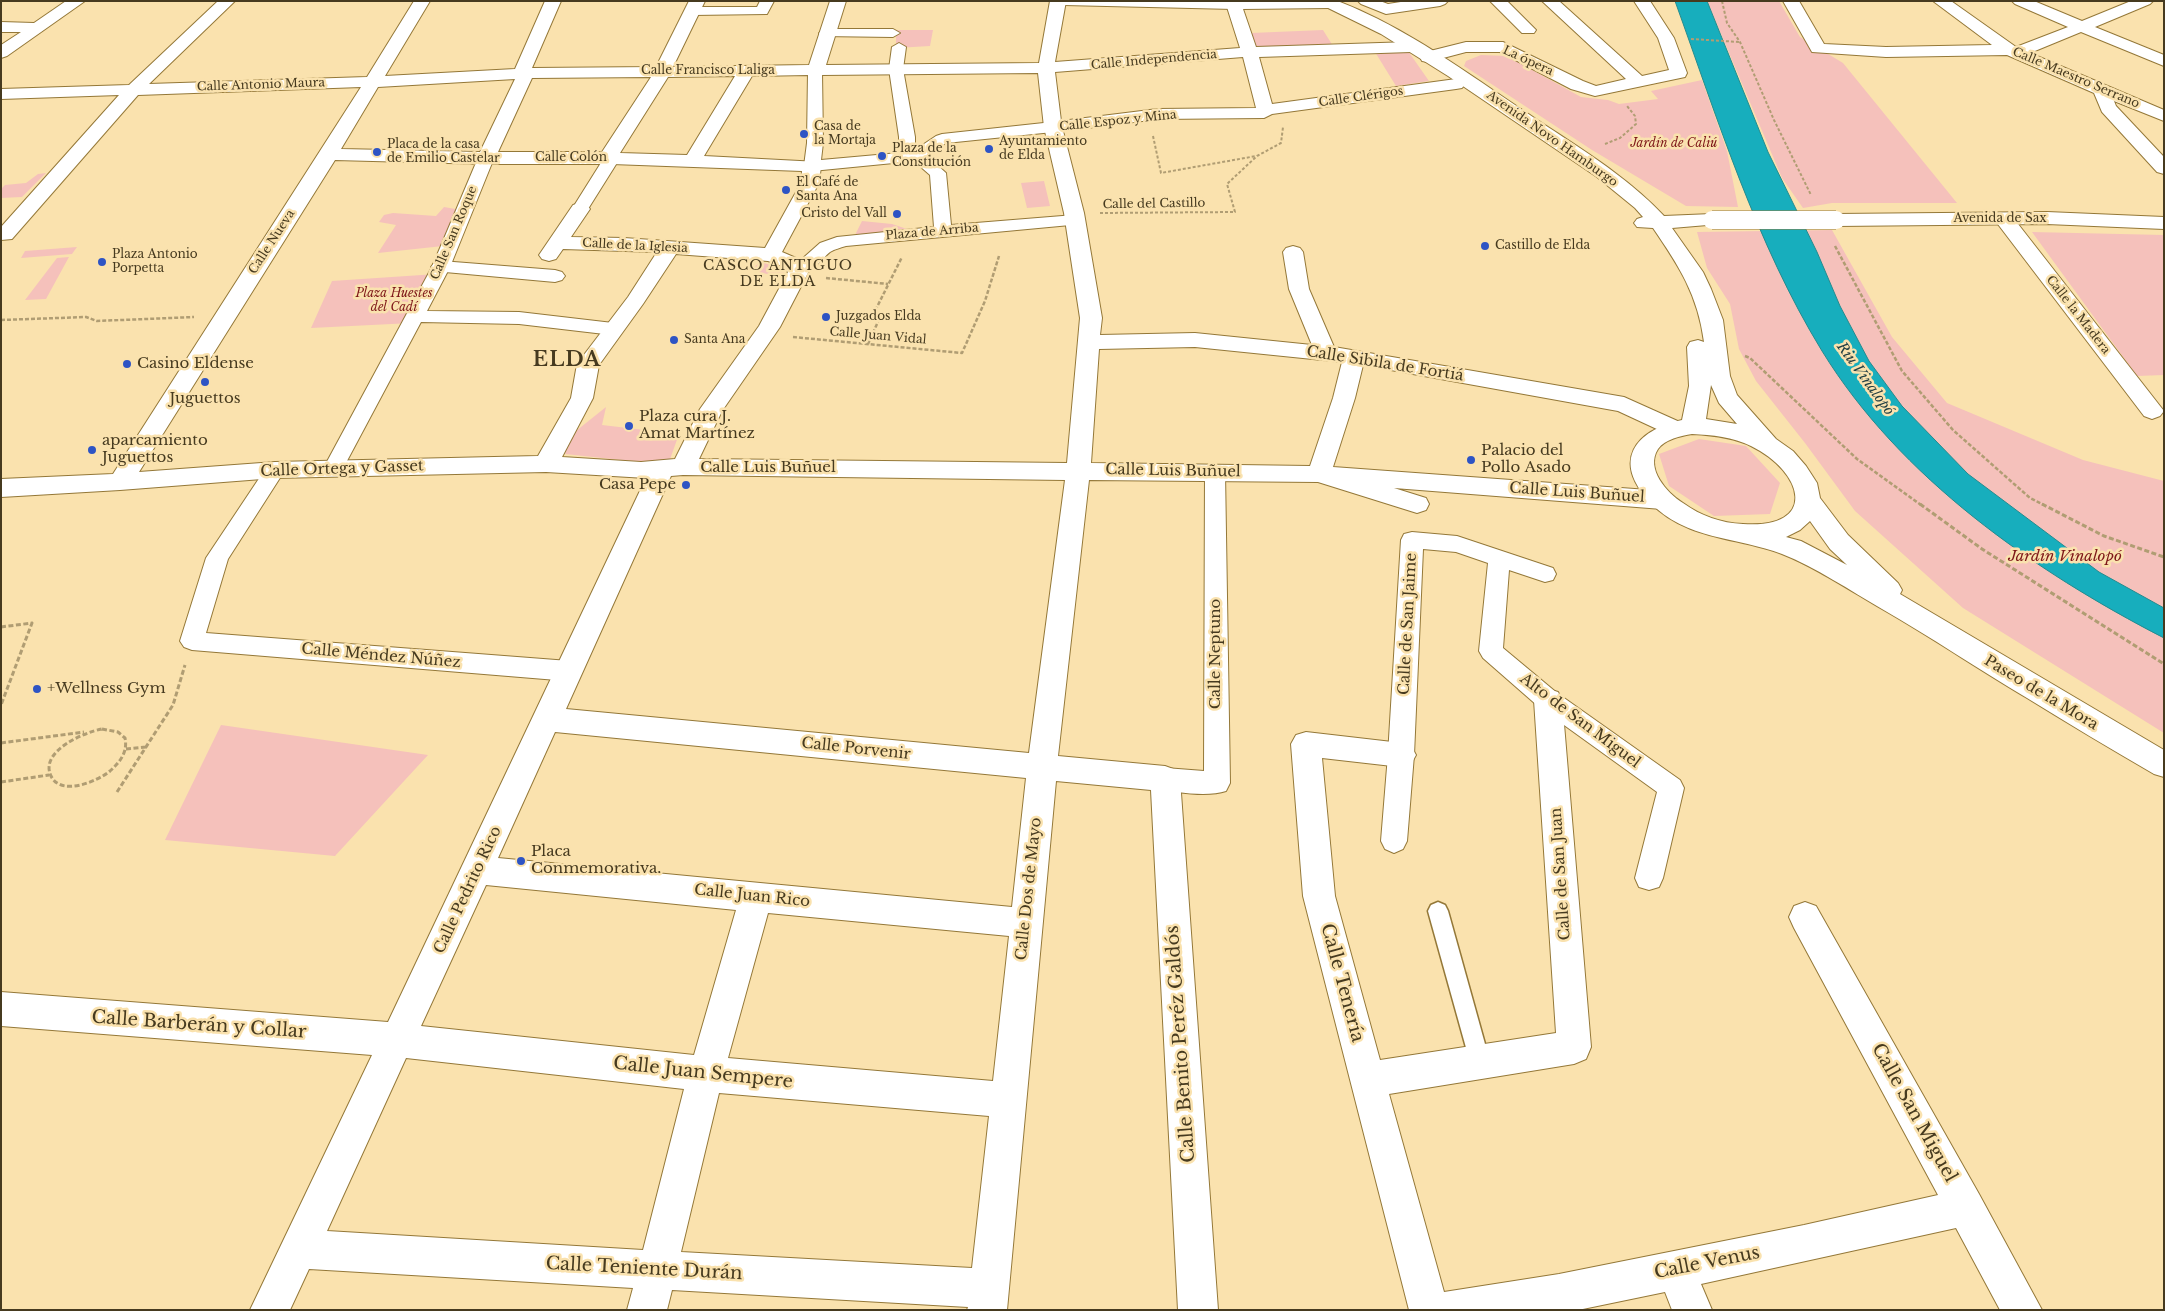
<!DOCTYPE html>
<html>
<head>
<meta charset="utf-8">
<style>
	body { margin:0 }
	#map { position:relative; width:2165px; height:1311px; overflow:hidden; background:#fae2ae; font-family:"Libre Baskerville",serif }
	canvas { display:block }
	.frame { position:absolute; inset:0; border:2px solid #463a1f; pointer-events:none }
</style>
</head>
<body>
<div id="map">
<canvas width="2165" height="1311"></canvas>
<div class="frame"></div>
</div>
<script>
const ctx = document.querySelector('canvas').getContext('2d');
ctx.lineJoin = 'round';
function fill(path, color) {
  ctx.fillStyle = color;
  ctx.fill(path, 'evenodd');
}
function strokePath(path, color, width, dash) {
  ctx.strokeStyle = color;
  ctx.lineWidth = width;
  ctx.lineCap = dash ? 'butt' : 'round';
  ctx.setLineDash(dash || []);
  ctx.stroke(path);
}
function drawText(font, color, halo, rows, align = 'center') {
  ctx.font = font + ' "Libre Baskerville",serif';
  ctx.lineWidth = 5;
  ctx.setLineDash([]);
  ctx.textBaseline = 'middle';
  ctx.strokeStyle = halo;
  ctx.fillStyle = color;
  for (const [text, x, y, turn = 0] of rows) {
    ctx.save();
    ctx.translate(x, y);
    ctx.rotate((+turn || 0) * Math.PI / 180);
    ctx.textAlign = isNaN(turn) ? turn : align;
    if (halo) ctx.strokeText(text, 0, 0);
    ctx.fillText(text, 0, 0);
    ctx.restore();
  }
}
fill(new Path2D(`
	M 1707,1 L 1779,1 L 1800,37 L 1843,63 L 1957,203 L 1832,203 L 1803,208 L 1782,178 Z
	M 896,30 L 933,30 L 930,46 L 896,48 Z
	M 1323,30 L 1333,46 L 1256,48 L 1251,33 Z
	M 1408,51 L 1429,81 L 1396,86 L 1375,52 Z
	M 1481,55 L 1507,56 L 1581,97 L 1608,100 L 1619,104 L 1658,99 L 1651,91 L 1702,80 L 1727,151 L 1738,207 L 1686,206 L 1592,150 L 1464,66 L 1466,61 Z
	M 46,173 L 22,197 L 1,198 L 1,189 L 5,185 L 26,183 L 38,174 Z
	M 1044,181 L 1050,206 L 1027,208 L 1021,183 Z
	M 444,207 L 461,210 L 443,246 L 378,253 L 396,225 L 379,222 L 384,215 L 393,213 L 436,216 Z
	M 862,221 L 892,224 L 910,230 L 855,235 Z
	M 1832,230 L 1892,337 L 1947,403 L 2083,460 L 2164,481 L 2164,733 L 1963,608 L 1855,511 L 1805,443 L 1756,381 L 1739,349 L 1730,304 L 1707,268 L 1697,232 Z
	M 2032,232 L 2164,235 L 2164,375 L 2137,376 Z
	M 77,247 L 72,254 L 21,258 L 25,251 Z
	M 69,257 L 46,299 L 25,300 L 57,258 Z
	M 760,262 L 785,269 L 783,278 L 751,270 Z
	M 437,274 L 412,323 L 311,328 L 332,281 Z
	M 606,407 L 602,425 L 679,434 L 668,465 L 565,454 L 571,435 Z
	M 1699,439 L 1746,446 L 1780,483 L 1770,514 L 1714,516 L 1669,486 L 1659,454 Z
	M 221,725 L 428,755 L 335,856 L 165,840 Z`), '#f5c1bb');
const water = new Path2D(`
	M 1675,1 L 1707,1 L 1768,152 L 1817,252 L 1840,306 L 1869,361 L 1902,406 L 1968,474 L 2099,572 L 2164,608 L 2164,638 C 2034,571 1900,478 1822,351 C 1756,243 1718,120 1675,1 Z`);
fill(water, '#17aebd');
strokePath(water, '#258b8e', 1);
const service = new Path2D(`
	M 1438,902 L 1445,905 L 1448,911 L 1490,1062 L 1487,1069 L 1480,1072 L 1473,1069 L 1470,1062 L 1428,911 L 1431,905 Z`);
const pedestrian = new Path2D(`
	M 760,1 L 774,1 L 767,14 L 692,15 L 685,11 L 692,7 L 757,7 Z
	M 1057,1 L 1235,1 L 1241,5 L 1234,9 L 1064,5 Z
	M 826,29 L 893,29 L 900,33 L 893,37 L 821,36 L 819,33 Z
	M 899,43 L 906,47 L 903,69 L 915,137 L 915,150 L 936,136 L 942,134 L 1053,122 L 1058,124 L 1061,127 L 1058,130 L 1053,132 L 946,143 L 927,156 L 946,173 L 951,225 L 1075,215 L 1081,216 L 1083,220 L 1081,224 L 846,246 C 840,248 835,249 830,252 C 819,261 809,279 793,275 L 790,271 L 793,267 L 820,243 L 837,237 L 934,227 L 930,175 L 914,161 L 812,171 L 806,169 L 804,166 L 807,143 L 808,72 L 810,69 L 820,69 L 822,72 L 823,143 L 821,160 L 899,153 L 899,137 L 889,69 L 892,47 Z
	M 486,153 L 492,155 L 494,158 L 450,267 L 427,311 L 519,312 L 613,323 L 620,325 L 622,329 L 620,333 L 613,335 L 519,324 L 421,322 L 340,474 L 333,476 L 326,474 L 323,469 L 432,267 L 478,158 L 480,155 Z
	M 612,153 L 618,155 L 620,158 L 588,209 L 586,213 L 574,213 L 572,209 L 604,158 L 606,155 Z
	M 275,463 L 282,465 L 285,470 L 228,559 L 206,633 L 569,661 L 577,664 L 581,671 L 577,678 L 569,681 L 192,650 L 184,647 L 180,641 L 206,558 L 268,465 Z
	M 1215,465 L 1222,467 L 1225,472 L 1230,783 L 1226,791 C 1209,797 1173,793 1156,787 L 1152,779 L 1156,771 L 1165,768 L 1204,771 L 1205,472 L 1208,467 Z
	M 1412,532 L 1457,536 L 1553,568 L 1556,574 L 1553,580 L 1545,582 L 1509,570 L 1503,648 L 1557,693 L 1680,780 L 1684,788 L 1663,878 L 1659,887 L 1649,890 L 1639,887 L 1635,878 L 1657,792 L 1539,707 L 1483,658 L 1479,651 L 1488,563 L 1456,552 L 1423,549 L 1414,755 L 1407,841 L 1403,849 L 1394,853 L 1385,849 L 1381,841 L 1388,755 L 1401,540 L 1404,534 Z`);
const minor = new Path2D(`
	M 66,1 L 85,1 L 7,56 L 1,58 L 1,45 L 21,32 L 1,32 L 1,22 L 34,23 Z
	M 218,1 L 235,1 L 149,84 L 367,77 L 414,1 L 430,1 L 385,76 L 515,69 L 545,1 L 561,1 L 532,68 L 656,67 L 689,1 L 705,1 L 673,67 L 809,65 L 830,1 L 846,1 L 826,65 L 1039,63 L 1050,1 L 1066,1 L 1055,62 L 1240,48 L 1227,7 L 1221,1 L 1336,1 L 1337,3 L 1334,6 L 1329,8 L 1243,9 L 1256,47 L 1411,42 L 1417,44 L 1419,47 L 1417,50 L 1411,52 L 1259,57 L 1272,104 L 1456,79 L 1462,80 L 1465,84 L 1462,88 L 1456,89 L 1272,114 L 1264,118 L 1158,119 L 1063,131 L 1084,213 L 1102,318 L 1100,335 L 1195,333 L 1312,345 L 1289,289 L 1283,252 L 1286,248 L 1293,246 L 1300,248 L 1303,252 L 1309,289 L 1334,347 L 1624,397 L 1682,423 L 1686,429 L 1682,435 L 1674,437 L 1618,411 L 1363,365 L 1355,398 L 1333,467 L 1662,491 L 1671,494 L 1674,500 L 1671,506 L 1662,509 L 1394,488 L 1426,498 L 1429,504 L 1426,510 L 1417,513 L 1318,482 L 1089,480 L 1058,756 L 1165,766 L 1176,770 L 1180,779 L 1218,1310 L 1178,1310 L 1151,790 L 1056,781 L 1007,1310 L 967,1310 L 968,1307 L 672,1290 L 667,1310 L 627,1310 L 633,1288 L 309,1269 L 290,1310 L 250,1310 L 372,1055 L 1,1026 L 1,992 L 388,1022 L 646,478 L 546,472 L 275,478 L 120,490 L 1,497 L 1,479 L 113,474 L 361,87 L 138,95 L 12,239 L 1,240 L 1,227 L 119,95 L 1,99 L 1,89 L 129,85 ZM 1243,57 L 1256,108 L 1158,109 L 1061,121 L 1055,72 ZM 1038,73 L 1044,127 L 1064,213 L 1080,318 L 1067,463 L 699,459 L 722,411 L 780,327 L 809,271 L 796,258 L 782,252 L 819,183 L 821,166 L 819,162 L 704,156 L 752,76 L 809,75 L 815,77 L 821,75 ZM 735,76 L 687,155 L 620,153 L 668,77 ZM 651,77 L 602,152 L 498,152 L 532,78 ZM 515,79 L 480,152 L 341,149 L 378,87 ZM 335,160 L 486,164 L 612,164 L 802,171 L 801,183 L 765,248 L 624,238 L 571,237 L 590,209 L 587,205 L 580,203 L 573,205 L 539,255 L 542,259 L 549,261 L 556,259 L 563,249 L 657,252 L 628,297 L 577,364 L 571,398 L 538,456 L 275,462 L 139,472 ZM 676,254 L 768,261 L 782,266 L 788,272 L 759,326 L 700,409 L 675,459 L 641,462 L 562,457 L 593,398 L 599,365 L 643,304 ZM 1195,347 L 1342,362 L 1333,398 L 1310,466 L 1091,463 L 1099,349 ZM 683,475 L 1065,480 L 1029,753 L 566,709 L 671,476 ZM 555,732 L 1026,778 L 1012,907 L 498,858 ZM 486,885 L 736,910 L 694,1055 L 421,1026 ZM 768,913 L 1009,936 L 993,1081 L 728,1058 ZM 406,1058 L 684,1089 L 643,1250 L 327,1231 ZM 719,1093 L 989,1116 L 972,1268 L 681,1252 Z
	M 1358,1 L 1380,1 L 1388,4 L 1407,1 L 1448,1 L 1445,4 L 1440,6 L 1386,14 L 1361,4 Z
	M 1490,1 L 1507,1 L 1536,30 L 1534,33 L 1522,33 Z
	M 1542,1 L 1559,1 L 1642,76 L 1669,70 L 1658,38 L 1634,1 L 1650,1 L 1674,38 L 1687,73 L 1685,77 L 1595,96 L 1571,89 L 1500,52 L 1466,52 L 1428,62 L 1422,61 L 1420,57 L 1422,53 L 1466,42 L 1503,42 L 1583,81 L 1596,86 L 1626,79 Z
	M 1783,1 L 1799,1 L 1824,44 L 1886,47 L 1992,45 L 1933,1 L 1951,1 L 2016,47 L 2068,27 L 2015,4 L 2012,1 L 2034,1 L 2082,21 L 2131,1 L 2153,1 L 2150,4 L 2095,27 L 2164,55 L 2164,66 L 2081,32 L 2030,53 L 2164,110 L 2164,121 L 2114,101 L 2116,106 L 2164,157 L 2164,174 L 2157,172 L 2102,112 L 2094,93 L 2007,55 L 1886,57 L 1812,52 Z
	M 2004,213 L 2011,215 L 2160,406 L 2164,411 L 2160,416 L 2152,419 L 2144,416 L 1994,219 L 1997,215 Z
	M 441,261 L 555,270 L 562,272 L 565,276 L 562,280 L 555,282 L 434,271 L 431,267 L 434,263 Z
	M 1548,689 L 1558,692 L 1562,700 L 1591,1047 L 1586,1059 L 1574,1064 L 1389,1094 L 1444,1292 L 1559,1274 L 1804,1225 L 1938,1195 L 1794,928 L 1789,917 L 1794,906 L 1805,902 L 1816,906 L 1979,1194 L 2042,1310 L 2000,1310 L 1956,1228 L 1701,1284 L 1712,1310 L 1672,1310 L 1665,1292 L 1578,1310 L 1409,1310 L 1303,896 L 1291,744 L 1296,735 L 1306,732 L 1401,743 L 1411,746 L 1416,755 L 1411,764 L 1401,767 L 1322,758 L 1335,896 L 1380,1060 L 1556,1033 L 1534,700 L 1538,692 Z`);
const tertiary = new Path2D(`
	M 1317,1 C 1324,1 1334,0 1340,2 C 1407,28 1468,74 1527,113 C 1574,145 1625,174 1664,216 L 1712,214 L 1719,216 L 1722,220 L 1719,224 L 1672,228 L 1703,272 L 1711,289 L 1723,320 L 1730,376 L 1737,395 L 1776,439 L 1793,451 L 1806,466 L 1817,483 L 1820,498 L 1848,535 L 1898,583 L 1902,590 L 1900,594 L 2164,750 L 2164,777 L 2154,774 C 2111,749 2069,724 2027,698 C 1978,669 1931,637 1882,609 C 1851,591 1815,567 1782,554 C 1738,537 1685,540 1650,502 C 1612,461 1634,431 1682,420 L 1689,386 L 1687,347 L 1690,342 L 1698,340 L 1704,342 C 1698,295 1679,266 1653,228 L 1637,227 L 1634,223 L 1637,219 L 1643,217 L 1635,208 L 1597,177 L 1448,76 L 1381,34 L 1320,4 ZM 1711,385 L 1719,403 L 1737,424 L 1706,419 ZM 1692,434 C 1712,435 1733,437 1751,446 C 1804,472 1819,529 1743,524 C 1721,523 1701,516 1683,503 C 1667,493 1645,469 1658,449 C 1665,439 1681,436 1692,434 ZM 1810,521 L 1830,549 L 1847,565 L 1801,541 L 1786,537 L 1800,530 Z
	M 2047,212 L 2164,217 L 2164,229 L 2047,224 L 1836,226 L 1829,224 L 1826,220 L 1829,216 L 1836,214 Z`);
strokePath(service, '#947838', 3);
strokePath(pedestrian, '#947838', 2);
strokePath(minor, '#947838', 2);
strokePath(tertiary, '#947838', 2);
strokePath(new Path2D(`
	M 1722,1 L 1727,23 L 1740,42 L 1774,120 L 1811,195
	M 1691,39 L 1740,42
	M 1153,136 L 1161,173 L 1256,156
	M 1605,144 L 1620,138 L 1636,124 L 1635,116 L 1627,106
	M 1100,213 L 1235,212 L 1227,184 L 1257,156 L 1281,143 L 1283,127`), '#b09d73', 2, [3, 2]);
strokePath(new Path2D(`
	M 1835,246 L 1902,371 L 1953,430 L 2030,498 L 2044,505
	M 826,278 L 888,284
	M 1,320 L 86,317 L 97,321 L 194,317
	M 793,337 L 962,353 L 985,301 L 999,256
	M 868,344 L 881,315 L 874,313 L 902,257
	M 1745,356 L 1750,358 L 1857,459 L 1921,505`), '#b09d73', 2.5, [4, 2]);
strokePath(new Path2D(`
	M 1920,504 L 1982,549 L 2164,664
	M 2042,504 L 2104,536 L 2164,557
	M 1,627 L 32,623 L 1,705
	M 102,729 L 118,732 L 125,738 C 128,752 120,762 110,771 C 98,781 61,797 51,776 C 39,751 85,732 102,729 Z
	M 1,743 L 84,732
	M 126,749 L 146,747
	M 1,782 L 49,775
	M 117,792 L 173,705 L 185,665`), '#b09d73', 3, [5, 2.5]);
fill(service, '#fff');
fill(pedestrian, '#fff');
fill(minor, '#fff');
fill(tertiary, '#fff');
const tertiaryBridge = new Path2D(`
	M 1712,220 L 1836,220`);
strokePath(tertiaryBridge, '#947838', 19, []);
strokePath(tertiaryBridge, '#fff', 18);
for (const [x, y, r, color] of [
	[804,134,5,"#2e54c4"],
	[989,149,5,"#2e54c4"],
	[377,152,5,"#2e54c4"],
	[882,156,5,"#2e54c4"],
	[786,190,5,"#2e54c4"],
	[897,214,5,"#2e54c4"],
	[1485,246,5,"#2e54c4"],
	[102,262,5,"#2e54c4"],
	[826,317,5,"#2e54c4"],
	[674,340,5,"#2e54c4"],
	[127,364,5,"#2e54c4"],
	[205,382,5,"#2e54c4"],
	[629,426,5,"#2e54c4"],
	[92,450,5,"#2e54c4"],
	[1471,460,5,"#2e54c4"],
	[686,485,5,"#2e54c4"],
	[37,689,5,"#2e54c4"],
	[521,861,5,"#2e54c4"]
]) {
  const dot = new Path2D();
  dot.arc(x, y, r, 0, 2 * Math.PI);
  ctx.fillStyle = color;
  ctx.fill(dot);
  strokePath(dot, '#fae2ae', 2);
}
drawText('12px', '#463a1f', '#fae2ae', [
	["Calle Independencia",1154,60,-5],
	["La ópera",1528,61,25],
	["Calle Francisco Laliga",708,71],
	["Calle Maestro Serrano",2076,78,23],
	["Calle Antonio Maura",261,85,-2],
	["Calle Clérigos",1361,97,-8],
	["Calle Espoz y Mina",1118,121,-6],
	["Avenida Novo Hamburgo",1552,139,35],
	["Calle Colón",571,158],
	["Calle del Castillo",1154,204,-1],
	["Avenida de Sax",2000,219],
	["Plaza de Arriba",932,232,-5],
	["Calle San Roque",454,233,-67],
	["Calle Nueva",272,242,-57],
	["Calle de la Iglesia",635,246,3],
	["Calle la Madera",2078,315,52],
	["Calle Juan Vidal",878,336,5]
]);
drawText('12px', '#463a1f', '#fae2ae', [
	["Casa de",814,127],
	["la Mortaja",814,141],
	["Ayuntamiento",999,142],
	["de Elda",999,156],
	["Placa de la casa",387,145],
	["de Emilio Castelar",387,159],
	["Plaza de la",892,149],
	["Constitución",892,163],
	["El Café de",796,183],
	["Santa Ana",796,197],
	["Cristo del Vall",887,214,"right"],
	["Castillo de Elda",1495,246],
	["Plaza Antonio",112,255],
	["Porpetta",112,269],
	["Juzgados Elda",836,317],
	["Santa Ana",684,340]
], 'left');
drawText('italic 12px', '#7e1719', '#fae2ae', [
	["Jardín de Caliú",1674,144],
	["Plaza Huestes",394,294],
	["del Cadí",394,308]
]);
ctx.letterSpacing = '1px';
drawText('14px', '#463a1f', '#fae2ae', [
	["CASCO ANTIGUO",778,266],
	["DE ELDA",778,282]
]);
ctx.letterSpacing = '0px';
drawText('italic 14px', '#244044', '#fae2ae', [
	["Riu Vinalopó",1865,379,54]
]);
drawText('15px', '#463a1f', '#fae2ae', [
	["Casino Eldense",137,364],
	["Juguettos",205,399,"center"],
	["Plaza cura J.",639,417],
	["Amat Martínez",639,434],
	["aparcamiento",102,441],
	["Juguettos",102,458],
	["Palacio del",1481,451],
	["Pollo Asado",1481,468],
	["Casa Pepe",676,485,"right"],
	["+Wellness Gym",47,689],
	["Placa",531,852],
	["Conmemorativa.",531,869]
], 'left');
drawText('15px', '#463a1f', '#fae2ae', [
	["Calle Sibila de Fortiá",1385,364,9],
	["Calle Luis Buñuel",768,468],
	["Calle Ortega y Gasset",342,469,-2],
	["Calle Luis Buñuel",1173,471,1],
	["Calle Luis Buñuel",1577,493,4],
	["Calle de San Jaime",1408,624,-87],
	["Calle Neptuno",1216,654,-90],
	["Calle Méndez Núñez",381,656,5],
	["Paseo de la Mora",2041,693,31],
	["Alto de San Miguel",1580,721,37],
	["Calle Porvenir",856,749,6],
	["Calle de San Juan",1561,874,-94],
	["Calle Dos de Mayo",1029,889,-84],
	["Calle Pedrito Rico",468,890,-65],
	["Calle Juan Rico",752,896,6]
]);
drawText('italic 15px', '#7e1719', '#fae2ae', [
	["Jardín Vinalopó",2065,557]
]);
drawText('18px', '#463a1f', '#fae2ae', [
	["Calle Tenería",1342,983,75],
	["Calle Barberán y Collar",199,1025,4],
	["Calle Benito Peréz Galdós",1181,1044,-94],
	["Calle Juan Sempere",703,1073,6],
	["Calle San Miguel",1914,1113,61],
	["Calle Venus",1707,1263,-11],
	["Calle Teniente Durán",644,1269,3]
]);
ctx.letterSpacing = '1px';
drawText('bold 20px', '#463a1f', '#fae2ae', [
	["ELDA",567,360]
]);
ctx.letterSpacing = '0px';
</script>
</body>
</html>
